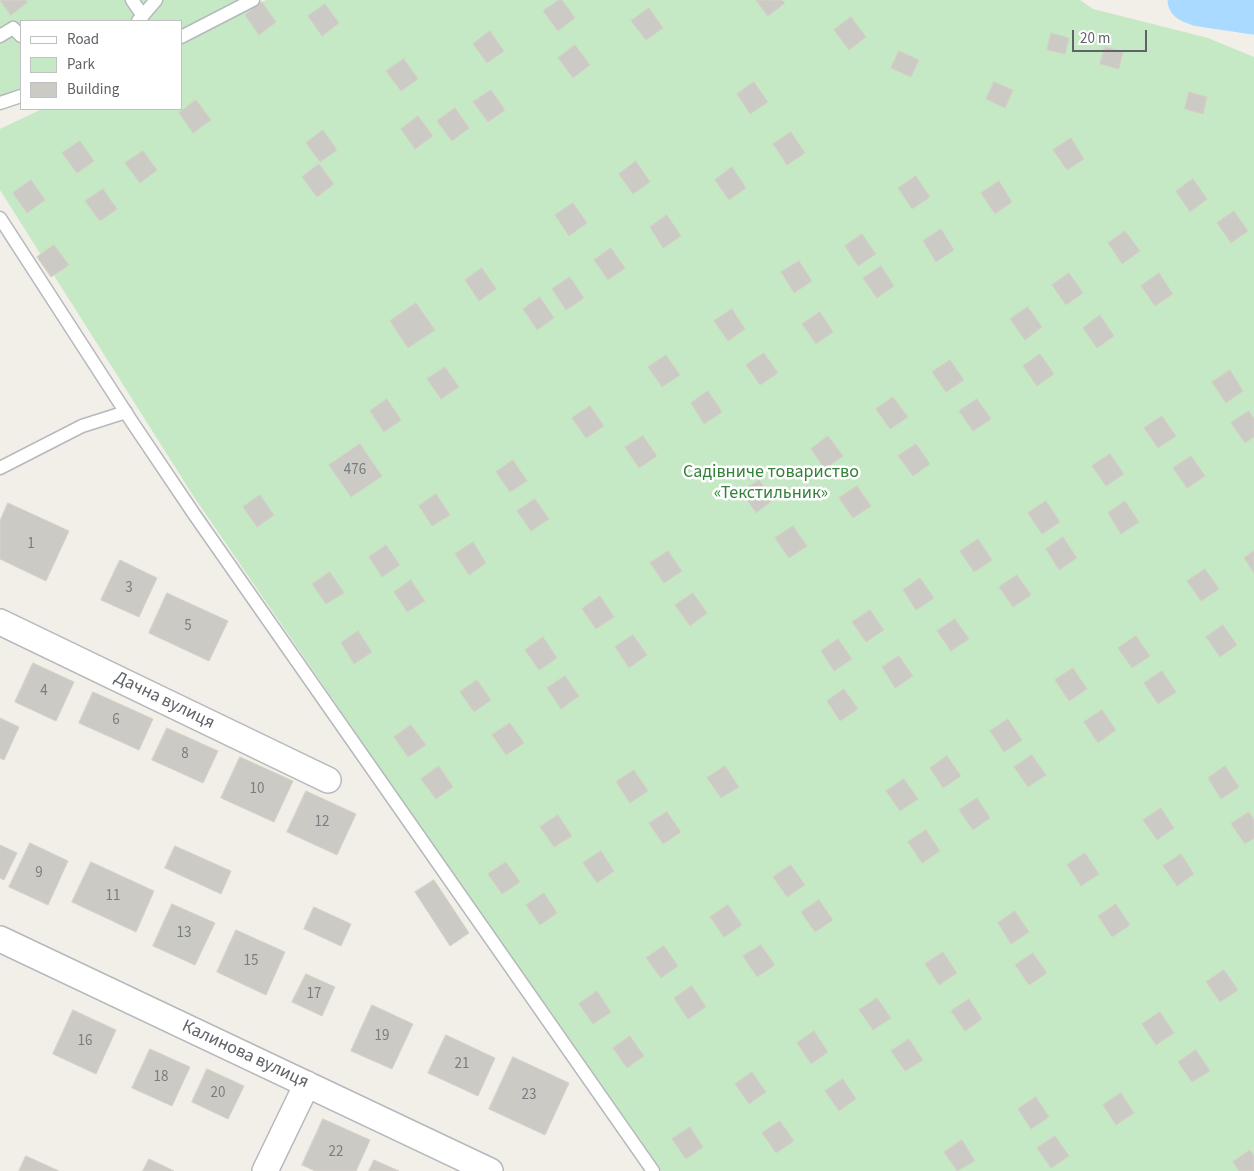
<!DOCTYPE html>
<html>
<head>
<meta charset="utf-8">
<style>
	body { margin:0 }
	#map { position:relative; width:1254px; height:1171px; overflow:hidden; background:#f1efe8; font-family:"Source Sans 3",sans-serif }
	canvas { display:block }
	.legend { position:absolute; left:20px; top:20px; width:162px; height:90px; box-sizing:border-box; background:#fff; border:1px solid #bfc1c3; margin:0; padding:6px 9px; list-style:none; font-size:15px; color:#5f6368 }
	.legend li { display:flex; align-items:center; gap:10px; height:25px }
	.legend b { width:25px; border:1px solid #bfc1c3 }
	.scale { position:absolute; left:1072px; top:30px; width:75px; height:22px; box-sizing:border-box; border:2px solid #5f6368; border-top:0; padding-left:6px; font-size:15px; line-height:18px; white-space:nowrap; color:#5f6368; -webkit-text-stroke:4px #fff; paint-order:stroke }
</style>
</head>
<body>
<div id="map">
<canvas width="1254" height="1171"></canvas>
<ul class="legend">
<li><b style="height:6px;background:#fff"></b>Road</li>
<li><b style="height:14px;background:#c5e8c5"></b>Park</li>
<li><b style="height:14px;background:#cccac5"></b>Building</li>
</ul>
<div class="scale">20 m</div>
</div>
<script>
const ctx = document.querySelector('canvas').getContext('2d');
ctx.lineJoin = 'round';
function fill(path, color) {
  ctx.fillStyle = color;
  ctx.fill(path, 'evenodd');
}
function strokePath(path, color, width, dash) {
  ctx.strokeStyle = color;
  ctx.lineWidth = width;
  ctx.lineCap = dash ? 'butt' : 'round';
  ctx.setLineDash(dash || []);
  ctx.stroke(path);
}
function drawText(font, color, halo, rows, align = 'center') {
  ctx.font = font + ' "Source Sans 3",sans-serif';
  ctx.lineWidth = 5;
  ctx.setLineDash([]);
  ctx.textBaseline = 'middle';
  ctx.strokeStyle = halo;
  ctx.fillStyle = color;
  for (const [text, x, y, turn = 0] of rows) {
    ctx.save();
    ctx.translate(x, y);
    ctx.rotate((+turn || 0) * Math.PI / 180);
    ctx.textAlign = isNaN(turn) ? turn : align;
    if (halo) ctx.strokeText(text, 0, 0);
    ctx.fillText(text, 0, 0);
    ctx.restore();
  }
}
fill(new Path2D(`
	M 0,0 L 253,0 L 181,37 L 181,21 L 21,21 L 21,96 L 0,103 Z
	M 266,0 L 1080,0 L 1093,9 L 1208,38 L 1254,57 L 1254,1171 L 661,1171 L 511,959 L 194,497 L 0,190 L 0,129 L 42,109 L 181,109 L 181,41 Z`), '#c5e8c5');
strokePath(new Path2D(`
	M 1190,0 L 1200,4 L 1254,12`), '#aadaff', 45);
const building = new Path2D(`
	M 0,0 L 26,0 L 28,2 L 11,15 Z
	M 559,0 L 562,0 L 575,18 L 558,31 L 543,11 Z
	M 756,0 L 782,0 L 785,3 L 768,16 Z
	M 262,2 L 276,22 L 259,35 L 245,15 Z
	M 325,4 L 339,23 L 322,36 L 308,16 Z
	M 649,8 L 663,28 L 646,40 L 631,21 Z
	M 851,17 L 866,37 L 849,50 L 834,30 Z
	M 490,31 L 504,51 L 487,63 L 473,44 Z
	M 1051,33 L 1069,38 L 1065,54 L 1047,50 Z
	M 575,45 L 590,65 L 573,78 L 558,58 Z
	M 1105,47 L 1123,52 L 1119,69 L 1100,64 Z
	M 899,51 L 919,60 L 911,77 L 891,68 Z
	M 404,59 L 418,79 L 401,91 L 386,71 Z
	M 754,82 L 768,102 L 750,114 L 737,94 Z
	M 994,82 L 1013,90 L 1005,108 L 986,99 Z
	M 491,90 L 505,110 L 488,122 L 473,102 Z
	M 1189,92 L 1207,97 L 1203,114 L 1185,109 Z
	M 196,100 L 211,120 L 193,133 L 179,113 Z
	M 455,108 L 469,128 L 452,141 L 437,121 Z
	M 418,116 L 433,136 L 415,149 L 401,129 Z
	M 323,130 L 337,150 L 320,162 L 306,143 Z
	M 791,132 L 805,153 L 787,165 L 773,144 Z
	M 1071,138 L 1084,159 L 1067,170 L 1053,150 Z
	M 80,141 L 94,161 L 77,173 L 62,153 Z
	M 143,151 L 157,170 L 140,183 L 125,163 Z
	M 636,161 L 650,182 L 633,194 L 619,174 Z
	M 319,164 L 334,184 L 317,197 L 302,177 Z
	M 732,167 L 746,188 L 729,200 L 715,180 Z
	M 916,176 L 930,197 L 912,209 L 898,188 Z
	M 1193,179 L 1207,199 L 1190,212 L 1176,191 Z
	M 31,180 L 45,200 L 27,213 L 13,193 Z
	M 999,181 L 1012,202 L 995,214 L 981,193 Z
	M 103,189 L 117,209 L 100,221 L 85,201 Z
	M 573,203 L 587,223 L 569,236 L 555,215 Z
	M 1234,211 L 1248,231 L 1231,243 L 1217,223 Z
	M 667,215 L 681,236 L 663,248 L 650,227 Z
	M 941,229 L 954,250 L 936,262 L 923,241 Z
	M 1125,231 L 1140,251 L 1122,264 L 1108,243 Z
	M 862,234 L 876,254 L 858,266 L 845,246 Z
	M 54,245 L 69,265 L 51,277 L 37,257 Z
	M 611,248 L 625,268 L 608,280 L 594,260 Z
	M 799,261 L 812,281 L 794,293 L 781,272 Z
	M 881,266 L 894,286 L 877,298 L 863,278 Z
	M 482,268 L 496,289 L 479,301 L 465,280 Z
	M 1069,273 L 1083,293 L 1066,305 L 1052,285 Z
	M 1159,273 L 1173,294 L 1155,306 L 1141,286 Z
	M 570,277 L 584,298 L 566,310 L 552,289 Z
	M 540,297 L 554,318 L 537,330 L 523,309 Z
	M 416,303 L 435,330 L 408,348 L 390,321 Z
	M 1028,307 L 1042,327 L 1025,340 L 1010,319 Z
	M 732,309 L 745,329 L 728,341 L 714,321 Z
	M 820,312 L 833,332 L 816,344 L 802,324 Z
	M 1100,315 L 1114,336 L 1097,348 L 1083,328 Z
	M 764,353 L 778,373 L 760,385 L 746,365 Z
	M 1040,354 L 1054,374 L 1037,386 L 1023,366 Z
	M 666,355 L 680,375 L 662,387 L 648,367 Z
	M 950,360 L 964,380 L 946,392 L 932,372 Z
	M 445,367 L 459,387 L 441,399 L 427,379 Z
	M 1230,370 L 1243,391 L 1226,403 L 1212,382 Z
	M 708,391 L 722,412 L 704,424 L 691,403 Z
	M 893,397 L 908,417 L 890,429 L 876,409 Z
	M 387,399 L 401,420 L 384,432 L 370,411 Z
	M 977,399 L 991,419 L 973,431 L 959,411 Z
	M 590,406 L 604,426 L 586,438 L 572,418 Z
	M 1249,411 L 1254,419 L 1254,437 L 1245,443 L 1231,423 Z
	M 1162,416 L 1176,436 L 1158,448 L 1144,428 Z
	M 643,436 L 657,456 L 639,468 L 625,447 Z
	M 828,436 L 843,456 L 825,469 L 811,449 Z
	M 360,444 L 382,476 L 351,497 L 329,465 Z
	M 916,444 L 930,464 L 913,476 L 898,456 Z
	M 1110,454 L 1124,474 L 1106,486 L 1092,466 Z
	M 1191,456 L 1205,476 L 1187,488 L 1173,468 Z
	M 513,460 L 527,481 L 510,492 L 496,472 Z
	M 759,480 L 773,500 L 756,513 L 742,492 Z
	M 857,486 L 871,506 L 853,518 L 839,498 Z
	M 436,494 L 450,515 L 432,526 L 419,506 Z
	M 260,495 L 274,515 L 257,527 L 243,507 Z
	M 535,499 L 549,519 L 531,531 L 517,511 Z
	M 1046,501 L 1060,522 L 1042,534 L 1028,513 Z
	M 1125,501 L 1139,522 L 1121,534 L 1108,513 Z
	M 8,503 L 69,531 L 46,581 L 0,559 L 0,521 Z
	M 793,526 L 807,546 L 789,558 L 775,538 Z
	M 1063,537 L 1077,558 L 1059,570 L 1046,549 Z
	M 978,539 L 992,560 L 974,572 L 960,551 Z
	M 473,542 L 486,563 L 469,575 L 455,554 Z
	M 386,545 L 400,565 L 382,577 L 369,557 Z
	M 668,551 L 682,571 L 664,583 L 650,563 Z
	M 1254,551 L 1254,573 L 1244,558 Z
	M 120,560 L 157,578 L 139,617 L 101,600 Z
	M 1205,569 L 1219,589 L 1201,601 L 1187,581 Z
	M 330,572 L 344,593 L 326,604 L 312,584 Z
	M 1017,575 L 1031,595 L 1013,607 L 999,587 Z
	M 920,578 L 934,598 L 916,610 L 903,590 Z
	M 411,580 L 425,601 L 407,612 L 394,592 Z
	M 167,593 L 228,621 L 209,661 L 149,633 Z
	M 693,593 L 707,613 L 690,626 L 675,605 Z
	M 600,596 L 614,617 L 596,629 L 582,609 Z
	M 870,610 L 884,630 L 866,642 L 852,622 Z
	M 955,619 L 969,639 L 951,651 L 937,631 Z
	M 1223,625 L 1237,645 L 1220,657 L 1206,637 Z
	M 358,631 L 372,652 L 354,664 L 341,643 Z
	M 633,635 L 647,655 L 629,668 L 615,647 Z
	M 1136,636 L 1150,656 L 1132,668 L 1118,648 Z
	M 543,637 L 557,658 L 539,670 L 525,650 Z
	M 838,639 L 852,659 L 834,671 L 821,651 Z
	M 899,656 L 913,676 L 895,688 L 882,667 Z
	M 33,663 L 74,682 L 56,721 L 15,702 Z
	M 1073,668 L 1087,689 L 1069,701 L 1055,680 Z
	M 1162,671 L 1176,692 L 1158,704 L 1144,683 Z
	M 565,676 L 579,696 L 561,709 L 547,688 Z
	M 477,680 L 491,700 L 474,712 L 460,692 Z
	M 844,689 L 858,709 L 840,721 L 827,701 Z
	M 93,692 L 153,719 L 139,750 L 79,723 Z
	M 1102,710 L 1116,730 L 1098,743 L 1084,722 Z
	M 0,718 L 19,727 L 4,760 L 0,758 Z
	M 1008,719 L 1022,740 L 1004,752 L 990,731 Z
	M 510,723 L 524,743 L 506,755 L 492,735 Z
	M 411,725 L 426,745 L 408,757 L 394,737 Z
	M 167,728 L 218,751 L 203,783 L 152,760 Z
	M 1032,755 L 1046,775 L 1028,787 L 1014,767 Z
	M 947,756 L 961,776 L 943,788 L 930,768 Z
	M 240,757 L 293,781 L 274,822 L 221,798 Z
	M 439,766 L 453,787 L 436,799 L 421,779 Z
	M 725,766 L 739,787 L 721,798 L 707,778 Z
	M 1225,766 L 1239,787 L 1221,799 L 1208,778 Z
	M 634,770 L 648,791 L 630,803 L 616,782 Z
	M 904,779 L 918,799 L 900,811 L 886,791 Z
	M 306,791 L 356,814 L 337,855 L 287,832 Z
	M 977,798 L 990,818 L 973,830 L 959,810 Z
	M 1161,808 L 1174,828 L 1157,840 L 1143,820 Z
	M 667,812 L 681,832 L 663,844 L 649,823 Z
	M 1249,812 L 1254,820 L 1254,838 L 1245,844 L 1231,824 Z
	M 558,815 L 572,836 L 554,847 L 540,827 Z
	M 926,830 L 940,851 L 922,863 L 908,842 Z
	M 30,843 L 68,861 L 48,905 L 9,887 Z
	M 0,845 L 17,853 L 4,880 L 0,878 Z
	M 175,846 L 231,871 L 221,894 L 165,868 Z
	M 601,851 L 614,871 L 597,883 L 583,863 Z
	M 1085,853 L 1099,874 L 1081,886 L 1067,865 Z
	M 1181,854 L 1194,874 L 1177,886 L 1163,866 Z
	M 91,862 L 154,891 L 136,932 L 72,902 Z
	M 506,862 L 520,882 L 502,894 L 488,874 Z
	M 791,865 L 805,885 L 787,897 L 773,877 Z
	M 434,880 L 469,933 L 450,946 L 415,892 Z
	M 544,893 L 557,913 L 540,925 L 526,905 Z
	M 819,900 L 833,920 L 815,932 L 801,912 Z
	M 172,904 L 215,923 L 195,965 L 153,946 Z
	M 1116,904 L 1130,925 L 1112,937 L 1098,916 Z
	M 728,905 L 742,925 L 724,937 L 710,917 Z
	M 314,907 L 351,924 L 341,946 L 304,929 Z
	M 1015,911 L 1029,932 L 1011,944 L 998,923 Z
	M 236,930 L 285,952 L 266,995 L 217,972 Z
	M 761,945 L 775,965 L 757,977 L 743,956 Z
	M 664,946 L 678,966 L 661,978 L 646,958 Z
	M 943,952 L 957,973 L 939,985 L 925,964 Z
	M 1033,953 L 1047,973 L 1029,985 L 1015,965 Z
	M 1224,970 L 1238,990 L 1220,1002 L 1206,982 Z
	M 306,974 L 335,987 L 322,1016 L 292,1002 Z
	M 692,986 L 706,1007 L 688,1019 L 674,998 Z
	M 597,991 L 611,1012 L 593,1024 L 579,1004 Z
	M 877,998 L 891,1018 L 873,1030 L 859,1010 Z
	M 969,999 L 982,1019 L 965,1031 L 951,1011 Z
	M 372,1005 L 413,1024 L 392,1069 L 351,1051 Z
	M 73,1010 L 116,1030 L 96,1074 L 53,1054 Z
	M 1160,1012 L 1174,1033 L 1156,1045 L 1142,1024 Z
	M 814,1031 L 828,1052 L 811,1064 L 797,1043 Z
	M 446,1035 L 495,1058 L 478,1096 L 428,1073 Z
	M 630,1036 L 644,1056 L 627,1068 L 613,1048 Z
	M 909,1039 L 923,1060 L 905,1071 L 891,1051 Z
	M 150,1049 L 190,1067 L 172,1106 L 132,1088 Z
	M 1196,1050 L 1210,1071 L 1192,1082 L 1178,1062 Z
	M 513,1057 L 569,1083 L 545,1135 L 489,1109 Z
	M 207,1069 L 244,1086 L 228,1119 L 192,1102 Z
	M 752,1072 L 766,1092 L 749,1104 L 735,1084 Z
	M 843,1079 L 856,1099 L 839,1111 L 825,1091 Z
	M 1121,1093 L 1134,1113 L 1116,1125 L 1103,1105 Z
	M 1036,1097 L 1049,1117 L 1031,1129 L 1018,1109 Z
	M 323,1119 L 370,1140 L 356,1171 L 315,1171 L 302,1165 Z
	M 780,1121 L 794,1141 L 776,1153 L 762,1133 Z
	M 690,1127 L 703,1147 L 686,1159 L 672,1139 Z
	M 1055,1136 L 1069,1156 L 1051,1168 L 1037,1148 Z
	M 962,1140 L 975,1161 L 957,1171 L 944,1152 Z
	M 1250,1150 L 1254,1156 L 1254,1171 L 1239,1171 L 1233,1162 Z
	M 26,1156 L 59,1171 L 19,1171 Z
	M 149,1159 L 174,1171 L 143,1171 Z
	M 374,1160 L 399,1171 L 369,1171 Z`);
fill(building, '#cccac5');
strokePath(building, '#d6d1c6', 1);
const service = new Path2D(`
	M 132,0 L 143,16
	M 138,21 L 156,0
	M 0,36 L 13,28 L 21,36
	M 181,37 L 253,0
	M 0,103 L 21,96
	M 0,218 L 132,422 L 194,514 L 653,1171
	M 0,468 L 82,426 L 126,412`);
const minor = new Path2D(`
	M 0,622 L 328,780
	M 0,939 L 490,1171
	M 265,1171 L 307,1084`);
strokePath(service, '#b5b8bc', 15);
strokePath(minor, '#b5b8bc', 28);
strokePath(service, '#fff', 12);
strokePath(minor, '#fff', 25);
drawText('15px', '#7a7d7f', null, [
	["476",355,471],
	["1",31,545],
	["3",129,589],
	["5",188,627],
	["4",44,692],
	["6",116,721],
	["8",185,755],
	["10",257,790],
	["12",322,823],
	["9",39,874],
	["11",113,897],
	["13",184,934],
	["15",251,962],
	["17",314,995],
	["19",382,1037],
	["16",85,1042],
	["21",462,1065],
	["18",161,1078],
	["20",218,1094],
	["23",529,1096],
	["22",336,1153]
]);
drawText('18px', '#348238', '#fff', [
	["Садівниче товариство",771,473],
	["«Текстильник»",771,494]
]);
drawText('18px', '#5f6368', '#fff', [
	["Дачна вулиця",164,701,26],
	["Калинова вулиця",245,1055,25]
]);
</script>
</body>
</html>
